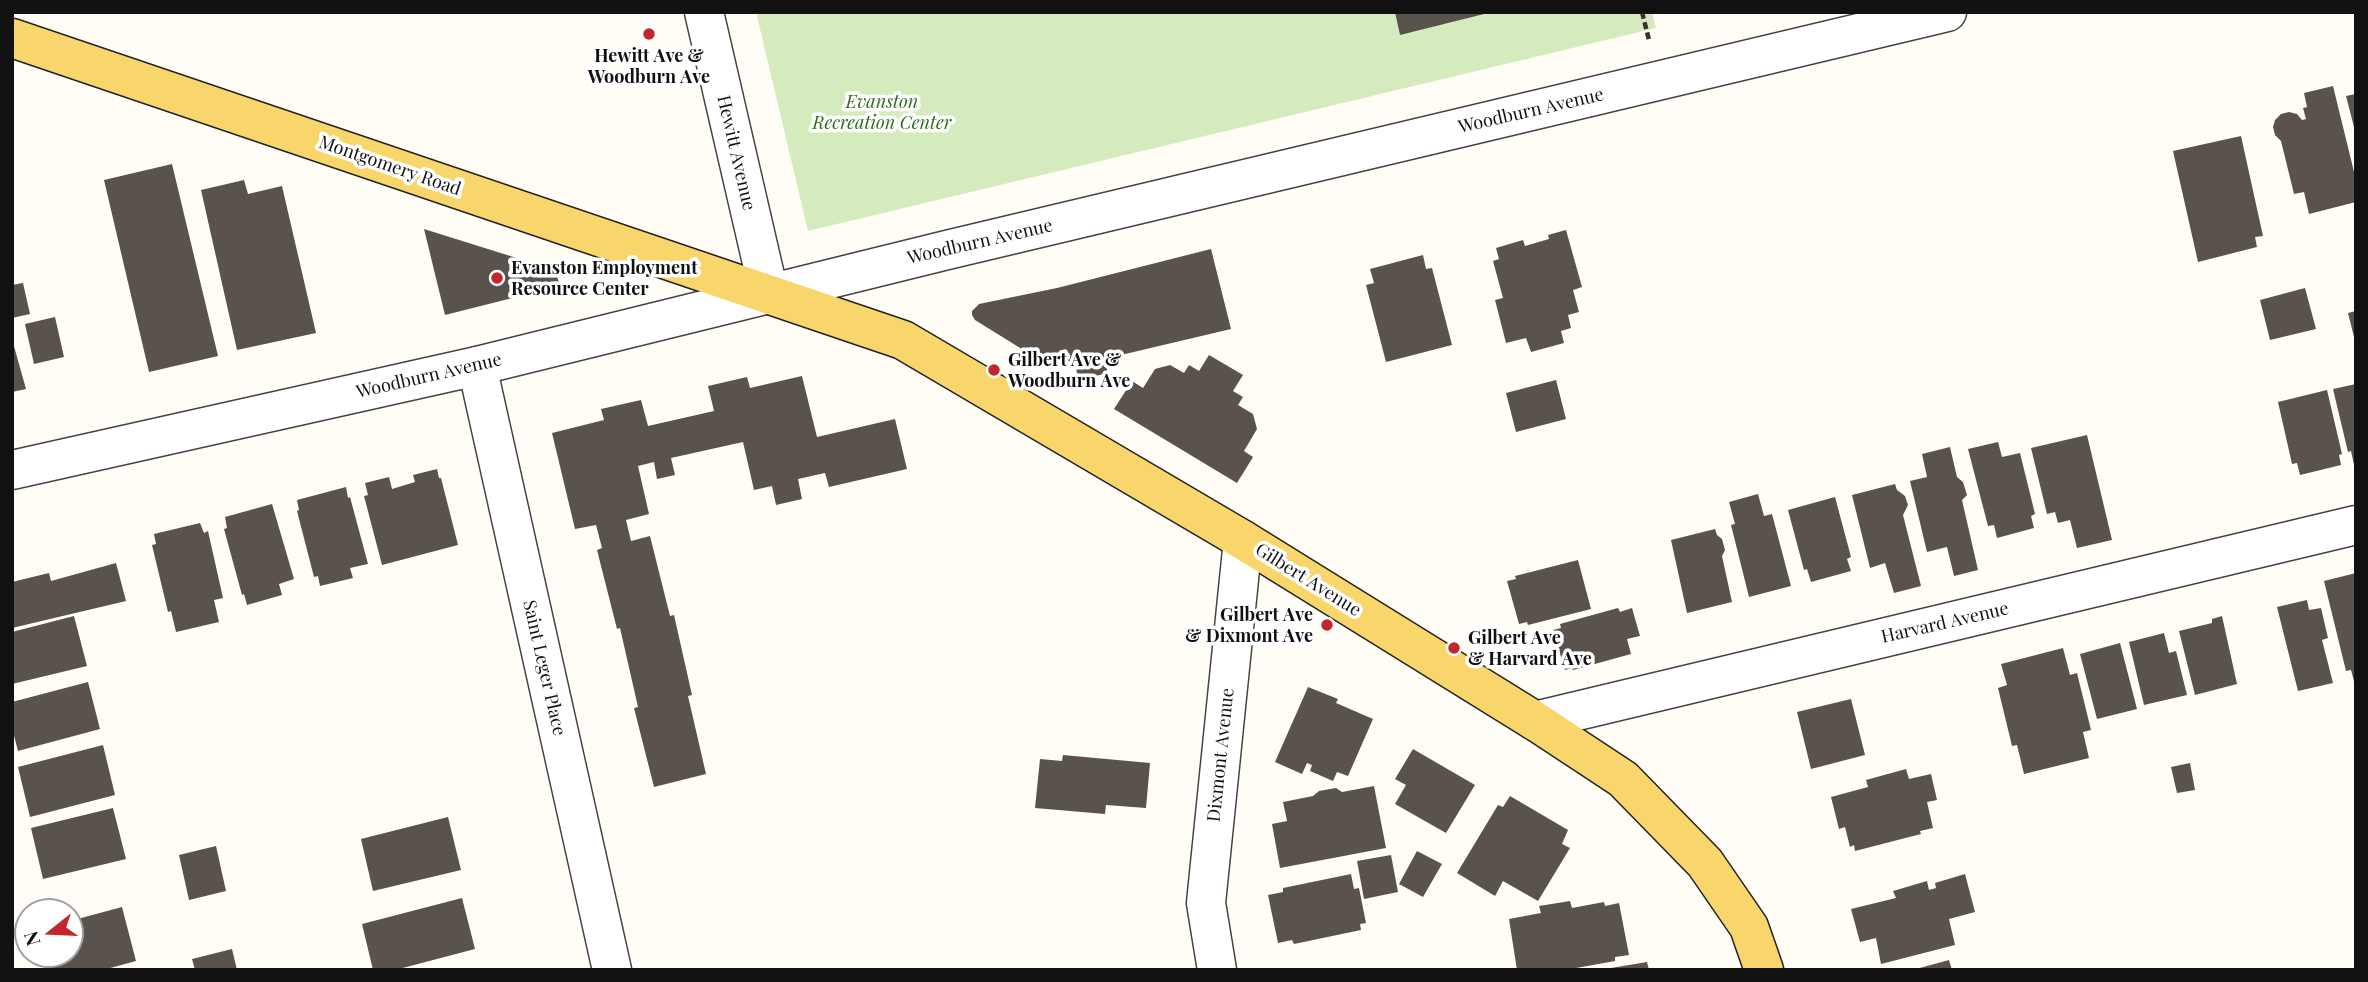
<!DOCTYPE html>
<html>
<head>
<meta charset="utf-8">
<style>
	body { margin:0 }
	#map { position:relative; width:2368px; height:982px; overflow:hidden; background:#fffdf5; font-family:"Playfair Display",serif }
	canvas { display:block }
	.frame { position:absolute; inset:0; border:14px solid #111; pointer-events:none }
	.north { position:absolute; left:14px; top:898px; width:70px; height:70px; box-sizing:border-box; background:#fff; border:2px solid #a0a0a0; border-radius:50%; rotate:252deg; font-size:19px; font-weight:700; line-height:28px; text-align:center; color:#111 }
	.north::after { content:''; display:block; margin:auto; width:24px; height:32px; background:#c4262e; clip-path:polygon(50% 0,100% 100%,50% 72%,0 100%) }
</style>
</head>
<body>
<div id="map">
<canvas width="2368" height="982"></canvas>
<div class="frame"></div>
<div class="north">N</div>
</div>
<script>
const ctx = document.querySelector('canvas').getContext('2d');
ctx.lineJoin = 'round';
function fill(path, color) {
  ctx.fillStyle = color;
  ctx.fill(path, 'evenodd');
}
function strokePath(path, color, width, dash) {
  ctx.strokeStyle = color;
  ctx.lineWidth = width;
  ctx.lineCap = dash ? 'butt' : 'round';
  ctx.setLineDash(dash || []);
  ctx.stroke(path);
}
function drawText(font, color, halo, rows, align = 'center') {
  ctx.font = font + ' "Playfair Display",serif';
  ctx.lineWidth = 7;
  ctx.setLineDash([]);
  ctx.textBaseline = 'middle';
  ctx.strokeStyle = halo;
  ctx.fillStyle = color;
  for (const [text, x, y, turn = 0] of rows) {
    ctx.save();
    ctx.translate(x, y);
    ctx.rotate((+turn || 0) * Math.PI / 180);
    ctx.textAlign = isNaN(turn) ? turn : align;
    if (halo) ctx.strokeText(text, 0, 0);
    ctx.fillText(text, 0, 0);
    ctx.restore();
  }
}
fill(new Path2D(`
	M 756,12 L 1652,12 L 1656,28 L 808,231 Z`), '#d5ebbd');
fill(new Path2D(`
	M 1395,12 L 1488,12 L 1488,13 L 1400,35 Z
	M 2333,86 L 2356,180 L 2356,202 L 2309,214 L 2304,192 L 2294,194 L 2281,141 L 2275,135 L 2273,127 L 2275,120 L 2281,114 L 2289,112 L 2297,114 L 2302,120 L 2306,119 L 2303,108 L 2307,107 L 2304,93 Z
	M 2356,94 L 2356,131 L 2355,131 L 2346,96 Z
	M 2241,136 L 2263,236 L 2255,237 L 2257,247 L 2198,262 L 2173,151 Z
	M 172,164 L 218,356 L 149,372 L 104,180 Z
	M 244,180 L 248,194 L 282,186 L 316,333 L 237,350 L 201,190 Z
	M 424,229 L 555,270 L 560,286 L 445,315 Z
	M 1566,230 L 1582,287 L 1573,290 L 1579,312 L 1568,315 L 1571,328 L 1561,331 L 1564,343 L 1531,352 L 1526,338 L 1506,343 L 1495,300 L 1503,298 L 1493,261 L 1499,259 L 1496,248 L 1523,240 L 1525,246 L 1549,239 L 1548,235 Z
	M 1211,249 L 1231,329 L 1104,359 L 1108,373 L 1079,380 L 1075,365 L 1054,369 L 975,320 L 972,315 L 972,311 L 979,304 L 1057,288 Z
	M 1423,255 L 1426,269 L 1432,268 L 1452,345 L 1386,362 L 1366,285 L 1374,283 L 1370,269 Z
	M 23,283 L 30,314 L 12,318 L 12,285 Z
	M 2305,288 L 2316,329 L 2270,340 L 2260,300 Z
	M 2356,311 L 2356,341 L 2355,341 L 2348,313 Z
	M 55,317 L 64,357 L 34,364 L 25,324 Z
	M 12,339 L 26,389 L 12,392 Z
	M 1209,355 L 1243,375 L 1233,391 L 1243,397 L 1238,405 L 1253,414 L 1257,429 L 1244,451 L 1253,457 L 1237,483 L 1114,409 L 1132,381 L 1143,388 L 1155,369 L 1170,365 L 1184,373 L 1189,365 L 1199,371 Z
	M 802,376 L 817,437 L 895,419 L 907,469 L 829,487 L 825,473 L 798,479 L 802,499 L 776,505 L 772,486 L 754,490 L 743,442 L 671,458 L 675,475 L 657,479 L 654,462 L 638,466 L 649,514 L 626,520 L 631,541 L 650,536 L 670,616 L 674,615 L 692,695 L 688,696 L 706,774 L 654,787 L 634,708 L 638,707 L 620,628 L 617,629 L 597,550 L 602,548 L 596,525 L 575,529 L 552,433 L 604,420 L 601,409 L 641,400 L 648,426 L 714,411 L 708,386 L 747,377 L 750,388 Z
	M 1556,380 L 1566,419 L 1516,432 L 1506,393 Z
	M 2356,384 L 2356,465 L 2354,465 L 2351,451 L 2348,452 L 2333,389 Z
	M 2327,390 L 2342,454 L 2339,455 L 2341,465 L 2300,475 L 2297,463 L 2292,464 L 2278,402 Z
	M 2087,435 L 2112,540 L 2077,548 L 2070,520 L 2058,523 L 2055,512 L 2047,514 L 2031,448 Z
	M 1998,442 L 2002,457 L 2020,453 L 2035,514 L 2031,516 L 2034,528 L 1997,538 L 1994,525 L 1988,526 L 1968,449 Z
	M 1950,447 L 1957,477 L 1963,482 L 1967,495 L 1962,500 L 1978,570 L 1954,576 L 1947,547 L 1927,552 L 1910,481 L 1927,477 L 1922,454 Z
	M 437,469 L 439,478 L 441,478 L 458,545 L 382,565 L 364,496 L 368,495 L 365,483 L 389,477 L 392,489 L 415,482 L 413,475 Z
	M 1895,484 L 1897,490 L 1905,496 L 1908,505 L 1903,515 L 1921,586 L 1894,593 L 1885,563 L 1870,568 L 1852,495 Z
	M 346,487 L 348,498 L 350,497 L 368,564 L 350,568 L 353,578 L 320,586 L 318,576 L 314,577 L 297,511 L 299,510 L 297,500 Z
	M 1758,494 L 1764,516 L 1772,514 L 1791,586 L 1749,597 L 1731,525 L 1735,524 L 1729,502 Z
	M 1835,497 L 1851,557 L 1847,559 L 1851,571 L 1811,582 L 1807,569 L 1804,570 L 1788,510 Z
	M 272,504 L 294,579 L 279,584 L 282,595 L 247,605 L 244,594 L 242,595 L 224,529 L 227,528 L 225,517 Z
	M 200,523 L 204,533 L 208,531 L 223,598 L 214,600 L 219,622 L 176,632 L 171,611 L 168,612 L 152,545 L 156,544 L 154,534 Z
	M 1715,529 L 1717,535 L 1722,539 L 1725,550 L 1722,556 L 1732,602 L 1687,613 L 1671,540 Z
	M 1578,560 L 1591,609 L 1528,625 L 1527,622 L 1519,624 L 1507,581 L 1516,579 L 1515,576 Z
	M 116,563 L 126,601 L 12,628 L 12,582 L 49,573 L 51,581 Z
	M 2356,573 L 2356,685 L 2355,685 L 2351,670 L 2346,671 L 2324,581 Z
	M 2307,600 L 2309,610 L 2321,608 L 2328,638 L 2322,640 L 2333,683 L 2298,691 L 2277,607 Z
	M 1618,608 L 1620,612 L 1632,608 L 1640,636 L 1627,639 L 1631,654 L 1573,670 L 1572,668 L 1565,670 L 1553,630 L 1561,628 L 1560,624 Z
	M 74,616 L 87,666 L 12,684 L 12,632 Z
	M 2222,616 L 2237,684 L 2195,695 L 2179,631 L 2212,623 L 2212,619 Z
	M 2164,633 L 2169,653 L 2176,651 L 2187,695 L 2144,705 L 2129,642 Z
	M 2120,643 L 2137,709 L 2097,719 L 2080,654 Z
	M 2063,648 L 2070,675 L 2077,673 L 2091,730 L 2083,732 L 2089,758 L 2024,774 L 2017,745 L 2012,746 L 1998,688 L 2007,685 L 2001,664 Z
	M 88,682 L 100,729 L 18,751 L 12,728 L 12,702 Z
	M 1308,687 L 1338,699 L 1336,703 L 1373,719 L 1348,776 L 1337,772 L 1333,781 L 1310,771 L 1312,765 L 1307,763 L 1302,774 L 1275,762 Z
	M 1851,699 L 1865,755 L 1811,769 L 1797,712 Z
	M 103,745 L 115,795 L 30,817 L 18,767 Z
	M 1413,749 L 1475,785 L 1446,833 L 1395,804 L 1406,785 L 1395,779 Z
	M 1063,755 L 1150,763 L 1146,808 L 1106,805 L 1105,814 L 1035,808 L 1040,759 L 1062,761 Z
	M 2190,763 L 2195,790 L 2177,793 L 2171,767 Z
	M 1906,769 L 1909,779 L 1931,774 L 1937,800 L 1927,802 L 1933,828 L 1920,831 L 1921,834 L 1855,851 L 1854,845 L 1850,847 L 1845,827 L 1839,829 L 1831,797 L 1868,787 L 1866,780 Z
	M 1374,786 L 1386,848 L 1280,868 L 1272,824 L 1287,821 L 1283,802 L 1313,796 L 1319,791 L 1336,788 L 1342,792 Z
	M 1510,796 L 1568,830 L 1562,844 L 1570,848 L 1538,901 L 1503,881 L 1495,896 L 1457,873 L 1498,805 L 1503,807 Z
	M 113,808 L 126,859 L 43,879 L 31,828 Z
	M 448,817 L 461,870 L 373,891 L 361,839 Z
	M 216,846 L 226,891 L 189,900 L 179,855 Z
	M 1417,851 L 1442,864 L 1423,897 L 1399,884 Z
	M 1391,855 L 1398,892 L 1364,899 L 1357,861 Z
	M 1351,874 L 1354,889 L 1359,888 L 1366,923 L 1360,924 L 1361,930 L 1294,944 L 1292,940 L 1278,943 L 1268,895 L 1283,892 L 1283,888 Z
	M 1965,874 L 1975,912 L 1949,919 L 1955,945 L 1881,964 L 1876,938 L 1860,942 L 1851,909 L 1896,898 L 1893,891 L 1927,881 L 1929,890 L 1936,888 L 1935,883 Z
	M 462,898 L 475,949 L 395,970 L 373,970 L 362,924 Z
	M 1570,901 L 1572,908 L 1604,902 L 1605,906 L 1619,903 L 1629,955 L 1615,957 L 1615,961 L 1565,970 L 1517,970 L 1509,919 L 1541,913 L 1539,906 Z
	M 122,907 L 136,961 L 103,970 L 47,970 L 43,954 L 70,954 L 70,921 Z
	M 232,949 L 237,970 L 195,970 L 192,959 Z
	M 1949,960 L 1952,970 L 1916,970 L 1916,969 Z
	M 1647,962 L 1649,970 L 1611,970 L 1611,968 Z`), '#5a524d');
const minor = new Path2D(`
	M 704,12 L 769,293
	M 477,366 L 612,970
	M 1535,721 L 2356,525
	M 1217,970 L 1206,903 L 1243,540`);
const tertiary = new Path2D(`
	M 12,470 L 477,366 L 947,250 L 1947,12`);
const primary = new Path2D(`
	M 12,38 L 903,340 L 1243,540 L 1535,721 L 1623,779 L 1705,863 L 1749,927 L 1764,970`);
strokePath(minor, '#444', 41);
strokePath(tertiary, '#444', 41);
strokePath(primary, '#222', 41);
strokePath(new Path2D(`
	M 1642,12 L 1649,40`), '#333', 4.5, [7, 3.5]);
strokePath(minor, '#fff', 38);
strokePath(tertiary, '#fff', 38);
strokePath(primary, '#f9d66b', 38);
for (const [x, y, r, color] of [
	[649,34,7,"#c4262e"],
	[497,278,7,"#c4262e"],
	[994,370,7,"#c4262e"],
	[1327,625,7,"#c4262e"],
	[1454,648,7,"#c4262e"]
]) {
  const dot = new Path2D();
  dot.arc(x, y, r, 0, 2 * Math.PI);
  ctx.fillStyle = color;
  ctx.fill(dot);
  strokePath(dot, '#fff', 2.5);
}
drawText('bold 18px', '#111', '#fff', [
	["Hewitt Ave &",649,56,"center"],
	["Woodburn Ave",649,77,"center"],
	["Evanston Employment",511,268],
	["Resource Center",511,289],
	["Gilbert Ave &",1008,360],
	["Woodburn Ave",1008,381],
	["Gilbert Ave",1313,615,"right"],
	["& Dixmont Ave",1313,636,"right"],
	["Gilbert Ave",1468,638],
	["& Harvard Ave",1468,659]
], 'left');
drawText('italic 18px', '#2f6b1f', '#fff', [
	["Evanston",882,102],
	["Recreation Center",882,123]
]);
drawText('18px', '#111', '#fff', [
	["Woodburn Avenue",1531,111,-13],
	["Hewitt Avenue",736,153,77],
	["Montgomery Road",390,166,19],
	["Woodburn Avenue",980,242,-13],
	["Woodburn Avenue",429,376,-13],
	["Gilbert Avenue",1308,580,32],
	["Harvard Avenue",1945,623,-13],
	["Saint Leger Place",544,668,77],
	["Dixmont Avenue",1221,755,-84]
]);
</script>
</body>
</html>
